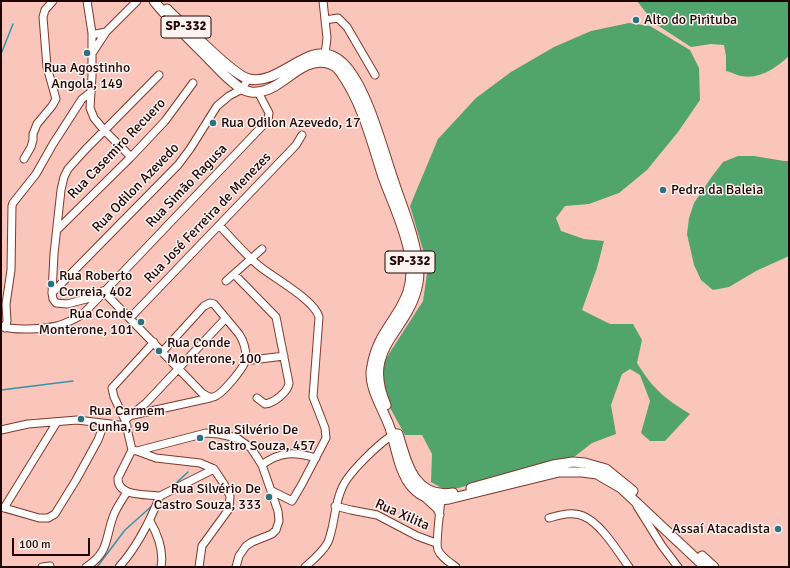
<!DOCTYPE html>
<html>
<head>
<meta charset="utf-8">
<style>
	body { margin:0 }
	#map { position:relative; width:790px; height:568px; overflow:hidden; background:#fac6bb; font-family:Signika,sans-serif }
	canvas { display:block }
	.frame { position:absolute; inset:0; border:2px solid #200402; pointer-events:none }
	.scale { position:absolute; left:12px; top:538px; width:78px; height:18px; box-sizing:border-box; border:2px solid #200402; border-top:0; padding-left:5px; font-size:12px; line-height:14px; white-space:nowrap; color:#200402; -webkit-text-stroke:3px #fcf3f1; paint-order:stroke }
</style>
</head>
<body>
<div id="map">
<canvas width="790" height="568"></canvas>
<div class="frame"></div>
<div class="scale">100 m</div>
</div>
<script>
const ctx = document.querySelector('canvas').getContext('2d');
ctx.lineJoin = 'round';
function fill(path, color) {
  ctx.fillStyle = color;
  ctx.fill(path, 'evenodd');
}
function strokePath(path, color, width, dash) {
  ctx.strokeStyle = color;
  ctx.lineWidth = width;
  ctx.lineCap = dash ? 'butt' : 'round';
  ctx.setLineDash(dash || []);
  ctx.stroke(path);
}
function drawText(font, color, halo, rows, align = 'center') {
  ctx.font = font + ' Signika,sans-serif';
  ctx.lineWidth = 3;
  ctx.setLineDash([]);
  ctx.textBaseline = 'middle';
  ctx.strokeStyle = halo;
  ctx.fillStyle = color;
  for (const [text, x, y, turn = 0] of rows) {
    ctx.save();
    ctx.translate(x, y);
    ctx.rotate((+turn || 0) * Math.PI / 180);
    ctx.textAlign = isNaN(turn) ? turn : align;
    if (halo) ctx.strokeText(text, 0, 0);
    ctx.fillText(text, 0, 0);
    ctx.restore();
  }
}
fill(new Path2D(`
	M 637,1 L 789,1 L 789,56 C 777,67 760,80 741,76 C 736,75 731,72 726,71 L 726,56 L 724,45 L 711,44 L 691,47 L 654,23 Z
	M 629,23 L 650,26 L 690,50 L 699,68 L 700,100 L 678,132 L 647,170 L 619,193 L 589,204 L 565,206 L 556,218 L 561,231 L 584,239 L 604,241 L 597,268 L 582,310 L 610,324 L 633,324 L 642,340 L 637,363 C 653,389 664,398 690,414 L 665,441 L 650,441 L 641,433 L 650,401 L 640,375 L 630,369 L 622,374 L 611,405 L 616,434 L 592,443 L 574,457 L 447,491 L 431,482 L 432,454 L 422,435 L 405,435 L 389,406 L 382,376 L 385,360 L 423,301 L 428,267 L 410,206 L 438,139 L 476,98 L 511,72 L 554,47 L 591,31 Z
	M 738,156 L 754,156 L 784,161 L 789,161 L 789,256 L 756,271 L 729,287 L 713,290 L 701,280 L 694,265 L 687,234 L 689,218 L 694,203 L 713,175 L 723,162 Z`), '#50a46c');
strokePath(new Path2D(`
	M 1,54 L 13,24
	M 1,390 L 73,381
	M 173,486 L 188,472
	M 97,567 L 125,530 L 153,505`), '#3195a8', 1.5);
const minor = new Path2D(`
	M 87,1 L 92,33 L 92,76 L 90,108 L 94,118 L 104,130 L 131,157
	M 323,1 L 327,38 L 325,54
	M 325,20 L 338,18 L 347,27 L 375,75
	M 92,33 L 96,34 L 106,32 L 137,1
	M 93,52 L 106,32
	M 24,159 L 31,147 L 33,140 L 33,134 L 37,124 L 52,106 L 56,99 L 47,67 L 43,17 L 45,10 L 53,1
	M 219,225 C 232,239 244,253 258,265 C 273,278 314,299 319,317 L 313,397 L 325,428 L 326,438 L 302,484 L 292,501 L 272,491
	M 57,230 L 131,157 L 165,121 L 193,83
	M 234,274 L 276,317 L 289,383 C 288,392 274,403 265,404 L 257,398
	M 226,281 L 262,249
	M 103,291 L 202,393 C 205,395 209,398 213,397 C 221,396 246,366 246,358 C 246,350 243,340 239,334 L 214,304 L 210,303 L 204,306 L 163,351
	M 52,293 L 178,165 L 190,149 L 217,106 L 229,96 L 242,89 L 248,79
	M 98,296 L 67,304 L 56,303 L 53,299 L 52,293 L 54,254 L 61,190 L 64,177 L 68,169 L 85,150 L 159,75
	M 130,318 L 296,145 L 302,135
	M 1,326 C 13,331 44,329 57,326 C 67,323 75,319 83,314 L 268,120 L 269,113 L 258,92
	M 5,328 L 7,321 L 6,304 L 11,270 L 12,206 L 13,203 L 36,174 L 53,144 L 82,99 L 91,92
	M 246,358 L 252,360 L 284,356
	M 133,415 L 210,398
	M 125,420 L 146,403 L 226,318
	M 1,430 L 28,424 L 77,420 L 127,426
	M 132,450 L 137,451 L 206,433 L 219,434 L 237,438 L 251,448 L 262,465 L 278,511 L 279,521 L 276,530 L 272,534 L 252,542 L 246,546 L 239,556 L 236,567
	M 132,450 L 125,420 L 114,397 L 112,388 L 154,342
	M 132,450 L 118,478 C 117,497 146,494 160,496
	M 137,451 L 156,458 L 200,463 L 214,469 L 224,484 L 230,496 L 229,509 L 202,546 L 199,567
	M 262,465 C 280,451 295,452 316,458
	M 441,496 C 441,506 435,544 438,550 C 441,557 449,562 456,567
	M 425,498 L 437,509 L 440,515
	M 335,506 L 351,510 L 377,515 L 417,536 L 436,543
	M 637,506 L 662,546 L 678,567
	M 1,507 L 39,518 L 48,518 L 55,514 L 76,480 L 98,440 L 101,432 L 100,423
	M 4,508 L 57,422
	M 549,518 C 560,515 573,511 583,516 C 601,523 618,552 629,567
	M 150,521 C 158,535 164,551 161,567
	M 42,567 L 50,566
	M 86,567 C 109,553 105,539 113,517 C 116,508 122,500 127,492
	M 119,567 C 138,546 150,521 160,496 L 214,469
	M 305,567 C 313,560 323,552 328,542 C 335,525 334,505 342,488 C 348,473 381,441 396,433`);
const major = new Path2D(`
	M 154,1 C 170,21 188,38 206,56 C 215,65 224,76 235,84 C 239,88 245,91 251,92 C 260,93 268,90 275,86 C 291,77 307,58 327,63 C 332,64 338,68 341,73 C 362,102 372,143 383,177 C 392,202 404,226 409,252 C 421,308 379,320 372,366 C 370,373 371,380 373,387 C 377,401 385,414 390,428 C 396,446 399,474 413,488 C 423,499 435,501 449,499 L 559,472 L 582,472 L 597,474 L 621,488 L 705,567
	M 167,9 C 175,18 185,25 193,34 C 205,44 235,76 249,79 C 284,87 316,26 349,70 C 369,96 382,147 393,179 C 402,207 415,236 418,265 C 419,271 419,278 418,283 C 409,333 360,346 386,405
	M 398,434 C 407,463 414,499 453,493
	M 471,488 L 553,465 L 573,462 L 585,463 L 606,469 L 633,491
	M 702,556 L 714,567`);
strokePath(minor, '#7e3728', 9);
strokePath(major, '#7e3728', 11);
strokePath(minor, '#fff', 7);
strokePath(major, '#fff', 9);
for (const [x, y, r, color] of [
	[636,20,4,"#2c7280"],
	[87,53,4,"#2c7280"],
	[213,123,4,"#2c7280"],
	[663,190,4,"#2c7280"],
	[51,284,4,"#2c7280"],
	[141,322,4,"#2c7280"],
	[159,351,4,"#2c7280"],
	[81,419,4,"#2c7280"],
	[200,438,4,"#2c7280"],
	[269,497,4,"#2c7280"],
	[778,529,4,"#2c7280"]
]) {
  const dot = new Path2D();
  dot.arc(x, y, r, 0, 2 * Math.PI);
  ctx.fillStyle = color;
  ctx.fill(dot);
  strokePath(dot, '#fcf3f1', 1.5);
}
for (const [x, y, w] of [
	[186,27,50],
	[410,262,50]
]) {
  const box = new Path2D();
  box.roundRect(x - w / 2, y - 11, w, 22, 3);
  ctx.fillStyle = '#fcf3f1';
  ctx.fill(box);
  strokePath(box, '#200402', 1);
}
drawText('bold 13px', '#200402', null, [
	["SP-332",186,27],
	["SP-332",410,262]
]);
drawText('14px', '#200402', '#fcf3f1', [
	["Alto do Pirituba",644,20],
	["Rua Agostinho",87,68,"center"],
	["Angola, 149",87,84,"center"],
	["Rua Odilon Azevedo, 17",221,123],
	["Pedra da Baleia",671,190],
	["Rua Roberto",59,276],
	["Correia, 402",59,292],
	["Rua Conde",133,314,"right"],
	["Monterone, 101",133,330,"right"],
	["Rua Conde",167,343],
	["Monterone, 100",167,359],
	["Rua Carmem",89,411],
	["Cunha, 99",89,427],
	["Rua Silvério De",208,430],
	["Castro Souza, 457",208,446],
	["Rua Silvério De",261,489,"right"],
	["Castro Souza, 333",261,505,"right"],
	["Assaí Atacadista",770,529,"right"]
], 'left');
drawText('14px', '#200402', '#fcf3f1', [
	["Rua Casemiro Recuero",117,149,-46],
	["Rua Simão Ragusa",187,186,-46],
	["Rua Odilon Azevedo",136,188,-46],
	["Rua José Ferreira de Menezes",208,218,-46],
	["Rua Xilita",402,515,24]
]);
</script>
</body>
</html>
